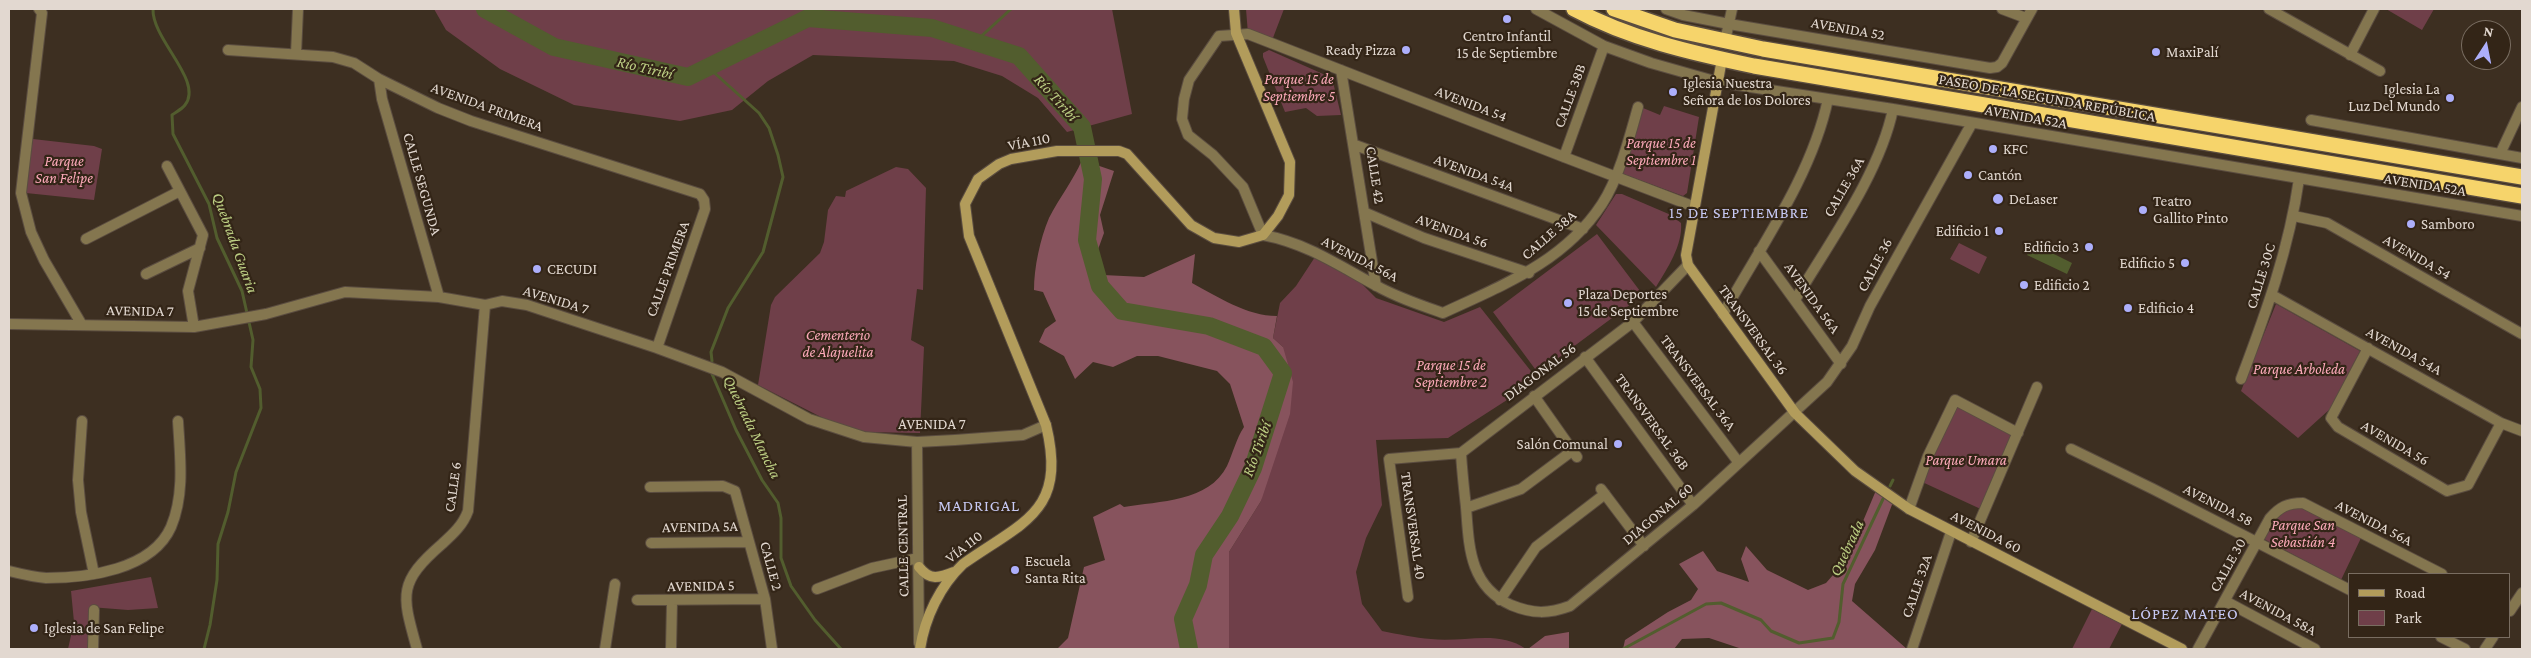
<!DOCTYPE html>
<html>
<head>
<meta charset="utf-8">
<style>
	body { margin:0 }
	#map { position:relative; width:2531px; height:658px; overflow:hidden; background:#3d2f21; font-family:"Crimson Pro",serif }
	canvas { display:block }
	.frame { position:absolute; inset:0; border:10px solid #e2d8d0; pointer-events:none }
	.legend { position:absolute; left:2348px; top:573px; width:162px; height:65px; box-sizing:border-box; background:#332517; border:1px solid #796d61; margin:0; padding:6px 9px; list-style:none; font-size:15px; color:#e2d8d0 }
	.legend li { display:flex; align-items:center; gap:10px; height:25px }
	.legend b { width:25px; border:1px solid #796d61 }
	.north { position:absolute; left:2461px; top:20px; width:50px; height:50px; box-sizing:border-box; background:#332517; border:1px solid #796d61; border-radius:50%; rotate:11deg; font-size:14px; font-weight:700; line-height:20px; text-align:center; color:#e2d8d0 }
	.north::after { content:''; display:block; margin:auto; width:18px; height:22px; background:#adaffb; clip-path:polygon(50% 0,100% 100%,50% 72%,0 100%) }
</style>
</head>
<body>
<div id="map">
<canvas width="2531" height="658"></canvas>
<div class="frame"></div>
<ul class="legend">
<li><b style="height:6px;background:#b29c5b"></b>Road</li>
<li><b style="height:14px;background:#6f3f49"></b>Park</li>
</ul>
<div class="north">N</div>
</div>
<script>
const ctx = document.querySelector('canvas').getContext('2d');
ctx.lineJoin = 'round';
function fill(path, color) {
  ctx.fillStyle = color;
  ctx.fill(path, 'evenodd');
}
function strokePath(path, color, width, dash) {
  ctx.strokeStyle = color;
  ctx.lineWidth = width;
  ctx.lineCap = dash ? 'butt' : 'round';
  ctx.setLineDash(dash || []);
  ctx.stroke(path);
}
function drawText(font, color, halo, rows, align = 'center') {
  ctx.font = font + ' "Crimson Pro",serif';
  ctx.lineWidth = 4.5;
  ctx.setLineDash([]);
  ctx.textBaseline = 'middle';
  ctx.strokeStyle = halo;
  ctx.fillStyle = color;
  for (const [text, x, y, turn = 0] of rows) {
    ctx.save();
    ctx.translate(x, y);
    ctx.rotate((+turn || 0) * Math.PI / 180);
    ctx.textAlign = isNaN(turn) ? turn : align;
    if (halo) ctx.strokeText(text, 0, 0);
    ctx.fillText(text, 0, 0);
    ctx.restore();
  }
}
fill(new Path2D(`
	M 434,9 L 1112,9 L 1132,114 L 1067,132 L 1038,98 L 1002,76 L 954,61 L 813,55 L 768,81 L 732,110 L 680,121 L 574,105 L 500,69 L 446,30 Z
	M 1246,9 L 1284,9 L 1271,43 L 1248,34 Z
	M 2386,9 L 2434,9 L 2422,30 Z
	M 1269,50 L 1332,78 L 1341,115 L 1317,116 L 1306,108 L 1285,112 L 1263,57 L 1263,53 Z
	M 1664,106 L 1699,117 L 1687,193 L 1683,196 L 1618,172 L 1643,108 L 1660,115 Z
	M 33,139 L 94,146 L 102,149 L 94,200 L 26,193 L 26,180 Z
	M 896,167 L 908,169 L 926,188 L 923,290 L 917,289 L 911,340 L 924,347 L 920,433 L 861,432 L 823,418 L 758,385 L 771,305 L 775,297 L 820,253 L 824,242 L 828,210 L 836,196 L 845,197 L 846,191 Z
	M 1616,194 L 1622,194 L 1671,215 L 1681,223 C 1683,245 1667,269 1656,287 L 1596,225 Z
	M 1597,234 L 1643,295 L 1538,373 L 1493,312 Z
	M 1959,243 L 1987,257 L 1979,274 L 1950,259 Z
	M 1315,257 L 1351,273 L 1376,298 L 1444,322 L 1480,307 L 1538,380 L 1448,438 L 1376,440 L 1382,505 L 1366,538 L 1356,572 L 1362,604 L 1382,631 C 1398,634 1415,638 1431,639 C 1463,643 1498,629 1526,649 L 1229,649 L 1229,552 L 1261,501 L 1283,347 L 1273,338 L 1280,303 L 1296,286 Z
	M 2276,304 L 2360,351 L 2330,409 L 2298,438 L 2241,391 Z
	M 1955,400 L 2018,433 L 1985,511 L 1920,481 Z
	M 2292,507 L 2303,508 L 2361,538 L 2341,580 L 2264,539 L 2279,515 Z
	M 151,577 L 158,608 L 128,610 L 90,607 L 89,649 L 68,649 L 74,622 L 71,591 Z
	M 2092,609 L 2122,624 L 2109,649 L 2072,649 Z`), '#6f3f49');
fill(new Path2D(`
	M 1082,160 L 1114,171 L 1100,215 L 1104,233 L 1096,255 L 1103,275 L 1144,277 L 1195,254 L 1192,283 C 1218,297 1247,316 1277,316 L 1273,338 L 1283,347 L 1293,382 L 1290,414 L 1261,501 L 1229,552 L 1229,649 L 1057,649 L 1068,638 L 1084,567 L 1105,560 L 1093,517 L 1120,504 L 1124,507 C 1159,501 1209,502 1227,466 C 1233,453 1236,439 1244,427 L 1230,384 L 1217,371 L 1158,356 L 1137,356 L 1113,367 L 1093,362 L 1075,379 L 1064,356 L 1039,342 L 1045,329 L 1056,321 L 1043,292 L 1034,290 C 1034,268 1040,239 1049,218 C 1059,198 1073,181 1082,160 Z
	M 1877,488 L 1893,502 L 1875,550 L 1855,584 L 1852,601 L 1907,649 L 1742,649 L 1709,638 L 1682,639 L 1674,649 L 1623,649 L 1625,640 L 1668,612 L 1691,600 L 1698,589 L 1679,564 L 1703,551 L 1717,571 L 1749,582 L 1741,559 L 1746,546 L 1767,570 L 1808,590 L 1826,583 L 1847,559 Z
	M 1569,632 L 1569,649 L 1528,649 L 1545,636 Z`), '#87535d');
fill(new Path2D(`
	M 2040,247 L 2072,263 L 2067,274 L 2027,255 L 2030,249 L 2037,252 Z`), '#525d2e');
strokePath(new Path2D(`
	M 153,9 C 152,40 204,81 185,105 C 182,109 176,112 172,115 L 173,134 L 209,204 L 217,238 L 242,291 L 253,340 L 251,367 L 260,389 L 261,408 L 236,472 L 228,512 L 218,544 L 217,580 L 210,625 L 204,649
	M 975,42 L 1011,9
	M 709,68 L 759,113 L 769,128 L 778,155 L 783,177 L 763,252 L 728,308 L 711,352 L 712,361
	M 712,374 L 736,430 L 762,480 L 778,503 L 781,518 L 781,558 L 791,586 L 815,620 L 841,649
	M 1890,486 L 1893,480
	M 1623,649 L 1706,604 L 1721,603 L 1761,620 L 1771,631 L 1799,643 L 1833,638 L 1839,622 L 1843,584 L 1883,499`), '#525d2e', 3);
strokePath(new Path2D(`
	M 485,9 L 554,47 L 688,77 L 808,18 L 932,28 L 1019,56 L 1082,127 L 1093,179 L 1087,240 L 1100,286 L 1122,311 L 1209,326 L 1264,347 L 1283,373 L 1253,468 L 1230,516 L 1204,555 L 1198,585 L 1183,619 L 1189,649`), '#525d2e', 18);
const street = new Path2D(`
	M 39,9 L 42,13 L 21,193 L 31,232 L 44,260 L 82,325
	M 1536,9 L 1604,46 L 1651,63 L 1718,82 L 1893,109 L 2522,216
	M 1666,9 L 1683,15 L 1729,24 L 1990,68 L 1997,67 L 2002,63 L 2032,9
	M 2002,9 L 2026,18
	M 2269,9 L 2380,71
	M 1725,41 L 1732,9
	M 228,50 L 333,57 L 354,63 L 379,79 L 438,108 L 471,121 L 700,194 L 704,200 L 705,209 L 657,348
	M 296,54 L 298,9
	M 2350,55 L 2374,9
	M 1341,70 L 1376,286
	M 379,79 L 382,99 L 439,297
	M 1638,107 C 1630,136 1619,178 1602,204 C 1564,262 1503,285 1443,313 C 1420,305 1396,297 1375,285 C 1338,265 1306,243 1263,235 L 1243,187 L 1213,155 L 1188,135 L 1182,119 L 1184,99 L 1189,80 L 1219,36 L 1248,34 L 1564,157 L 1695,207
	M 2311,120 L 2522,158
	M 1355,145 L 1583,229
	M 2500,154 L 2522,107
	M 1564,157 L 1604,46
	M 167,166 L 203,235 L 188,291 L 194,327
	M 1366,213 L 1424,238 L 1529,273
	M 2294,216 L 2327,223 L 2522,334
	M 86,239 L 180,191
	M 1759,251 L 1841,364
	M 146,274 L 200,248
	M 2272,295 L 2501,423 L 2522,431
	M 1795,300 C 1829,243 1880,173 1893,109
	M 1723,314 C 1761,246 1812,175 1828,99
	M 1633,322 L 1739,463
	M 9,324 L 194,327 L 266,314 L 345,292 L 439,297 L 485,305 L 502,301 L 527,305 L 657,348 L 722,372 L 809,419 L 864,437 L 917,442 L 955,440 L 1023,435 L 1046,425
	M 2368,348 L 2331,418 L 2338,427 L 2447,491 L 2468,485 L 2501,423
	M 1585,357 L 1693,505
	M 2241,379 C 2266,313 2289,249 2299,179
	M 1534,396 L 1577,457
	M 82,421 L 78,480 L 81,512 L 94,574
	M 917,442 L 919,643
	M 2071,449 L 2153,489 L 2350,590
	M 1461,453 C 1462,471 1464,489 1466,507 C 1469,546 1469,586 1511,605 C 1533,614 1548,614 1570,606 L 1693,505 L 1827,382 L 1852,346 L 1870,306 L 1972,123
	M 650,487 L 723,486 L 735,491 L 765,599 L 772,649
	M 1601,489 L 1644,546
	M 1466,508 L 1521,489 L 1572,451
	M 1909,509 L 1928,456 L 1955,400 L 2018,433
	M 1971,542 L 2037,387
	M 651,543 L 749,542
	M 9,571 C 21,574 34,577 46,578 C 87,578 152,570 171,527 C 185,494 180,456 178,421
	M 817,589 L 872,568 L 918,558
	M 1408,597 L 1389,459 L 1461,453 L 1633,322 L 1688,265
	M 637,600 L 765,599
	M 1500,600 L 1536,547 L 1605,494
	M 2225,601 L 2315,649
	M 2510,611 L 2522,593
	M 2441,637 L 2465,649
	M 93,649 L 94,610
	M 417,649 C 402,595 397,583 442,544 C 453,534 463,525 468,511 L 485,305
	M 605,649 L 615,584
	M 671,649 L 672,602
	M 1912,649 L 1951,532
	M 2198,649 L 2270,518 C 2280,507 2287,503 2303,503 L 2442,574
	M 2485,649 L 2493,637`);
const secondary = new Path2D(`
	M 1722,59 L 1686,255 L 1688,265 L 1795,413 L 1855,471 L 1909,509 L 2182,649
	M 919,567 C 930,581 939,578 954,572
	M 920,649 C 925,617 940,586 963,564 C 1024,521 1067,512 1046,425 L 969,236 L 965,204 L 978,179 L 999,164 L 1011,159 L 1057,151 L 1119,151 L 1127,154 L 1191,225 L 1214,238 L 1239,242 L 1263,235 L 1278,216 L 1289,195 L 1290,162 L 1236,33 L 1234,9`);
const highway = new Path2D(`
	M 1574,9 C 1630,39 1692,53 1754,66 L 2522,196
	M 1614,9 L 1675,30 L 1763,49 L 2522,177`);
strokePath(street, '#5b4d40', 12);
strokePath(secondary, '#5b4d40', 12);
strokePath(highway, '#5b4d40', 18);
strokePath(street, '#84764f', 10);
strokePath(secondary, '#b29c5b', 10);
strokePath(highway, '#f6d46b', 15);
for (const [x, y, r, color] of [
	[1507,19,5,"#adaffb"],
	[1406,50,5,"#adaffb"],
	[2156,52,5,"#adaffb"],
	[1673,92,5,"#adaffb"],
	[2450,98,5,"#adaffb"],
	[1993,149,5,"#adaffb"],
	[1968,175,5,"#adaffb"],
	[1998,199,6,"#adaffb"],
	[2143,210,5,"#adaffb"],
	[2411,224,5,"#adaffb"],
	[1999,231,5,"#adaffb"],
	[2089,247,5,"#adaffb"],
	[2185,263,5,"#adaffb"],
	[537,269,5,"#adaffb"],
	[2024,285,5,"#adaffb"],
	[1568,303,5,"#adaffb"],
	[2128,308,5,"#adaffb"],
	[1618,444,5,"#adaffb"],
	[1015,570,5,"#adaffb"],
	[34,628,5,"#adaffb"]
]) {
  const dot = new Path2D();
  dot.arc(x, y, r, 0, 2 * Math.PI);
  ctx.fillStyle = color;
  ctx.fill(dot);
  strokePath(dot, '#332517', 2);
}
drawText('15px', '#e2d8d0', '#332517', [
	["AVENIDA 52",1848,29,10],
	["CALLE 38B",1570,96,-70],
	["PASEO DE LA SEGUNDA REPÚBLICA",2047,98,10],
	["AVENIDA 54",1471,104,21],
	["AVENIDA PRIMERA",487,107,20],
	["AVENIDA 52A",2026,117,10],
	["VÍA 110",1029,142,-11],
	["AVENIDA 54A",1474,173,20],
	["CALLE 42",1375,175,81],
	["CALLE SEGUNDA",422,184,74],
	["AVENIDA 52A",2425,185,9],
	["CALLE 36A",1844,187,-60],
	["AVENIDA 56",1452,231,20],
	["CALLE 38A",1549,235,-41],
	["AVENIDA 54",2417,257,30],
	["AVENIDA 56A",1360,259,27],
	["CALLE 36",1875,265,-62],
	["CALLE PRIMERA",668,269,-70],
	["CALLE 30C",2261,276,-73],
	["AVENIDA 56A",1812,298,54],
	["AVENIDA 7",556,300,17],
	["AVENIDA 7",140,311,1],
	["TRANSVERSAL 36",1753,330,54],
	["AVENIDA 54A",2404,351,29],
	["DIAGONAL 56",1540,372,-37],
	["TRANSVERSAL 36A",1698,383,53],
	["TRANSVERSAL 36B",1652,422,54],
	["AVENIDA 7",932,424],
	["AVENIDA 56",2395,443,30],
	["CALLE 6",453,487,-82],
	["AVENIDA 58",2218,505,27],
	["DIAGONAL 60",1658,514,-40],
	["AVENIDA 56A",2374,523,27],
	["TRANSVERSAL 40",1413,526,82],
	["AVENIDA 5A",700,527,-1],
	["AVENIDA 60",1986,532,27],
	["CALLE CENTRAL",903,546,-91],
	["VÍA 110",964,547,-38],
	["CALLE 30",2228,565,-61],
	["CALLE 2",771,566,75],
	["AVENIDA 5",701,586,-1],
	["CALLE 32A",1917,586,-71],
	["AVENIDA 58A",2278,612,28]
]);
drawText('15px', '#e2d8d0', '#332517', [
	["Centro Infantil",1507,36,"center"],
	["15 de Septiembre",1507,53,"center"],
	["Ready Pizza",1396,50,"right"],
	["MaxiPalí",2166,52],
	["Iglesia Nuestra",1683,83],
	["Señora de los Dolores",1683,100],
	["Iglesia La",2440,89,"right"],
	["Luz Del Mundo",2440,106,"right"],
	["KFC",2003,149],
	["Cantón",1978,175],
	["DeLaser",2009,199],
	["Teatro",2153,201],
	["Gallito Pinto",2153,218],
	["Samboro",2421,224],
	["Edificio 1",1989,231,"right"],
	["Edificio 3",2079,247,"right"],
	["Edificio 5",2175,263,"right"],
	["CECUDI",547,269],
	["Edificio 2",2034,285],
	["Plaza Deportes",1578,294],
	["15 de Septiembre",1578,311],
	["Edificio 4",2138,308],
	["Salón Comunal",1608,444,"right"],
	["Escuela",1025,561],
	["Santa Rita",1025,578],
	["Iglesia de San Felipe",44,628]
], 'left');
drawText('italic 15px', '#fca9b9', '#332517', [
	["Parque 15 de",1299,79],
	["Septiembre 5",1299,96],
	["Parque 15 de",1661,143],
	["Septiembre 1",1661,160],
	["Parque",64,161],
	["San Felipe",64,178],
	["Cementerio",838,335],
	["de Alajuelita",838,352],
	["Parque 15 de",1451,365],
	["Septiembre 2",1451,382],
	["Parque Arboleda",2299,369],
	["Parque Umara",1966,460],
	["Parque San",2303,525],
	["Sebastián 4",2303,542]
]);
drawText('italic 16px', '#bcce83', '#332517', [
	["Río Tiribí",645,68,13],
	["Río Tiribí",1056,98,48],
	["Quebrada Guaria",235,243,70],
	["Quebrada Mancha",752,427,64],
	["Río Tiribí",1257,449,-70],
	["Quebrada",1847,548,-65]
]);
ctx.letterSpacing = '1px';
drawText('16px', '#c7c9f4', '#332517', [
	["15 DE SEPTIEMBRE",1739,213],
	["MADRIGAL",979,506],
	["LÓPEZ MATEO",2185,614]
]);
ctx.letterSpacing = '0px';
</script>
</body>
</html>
